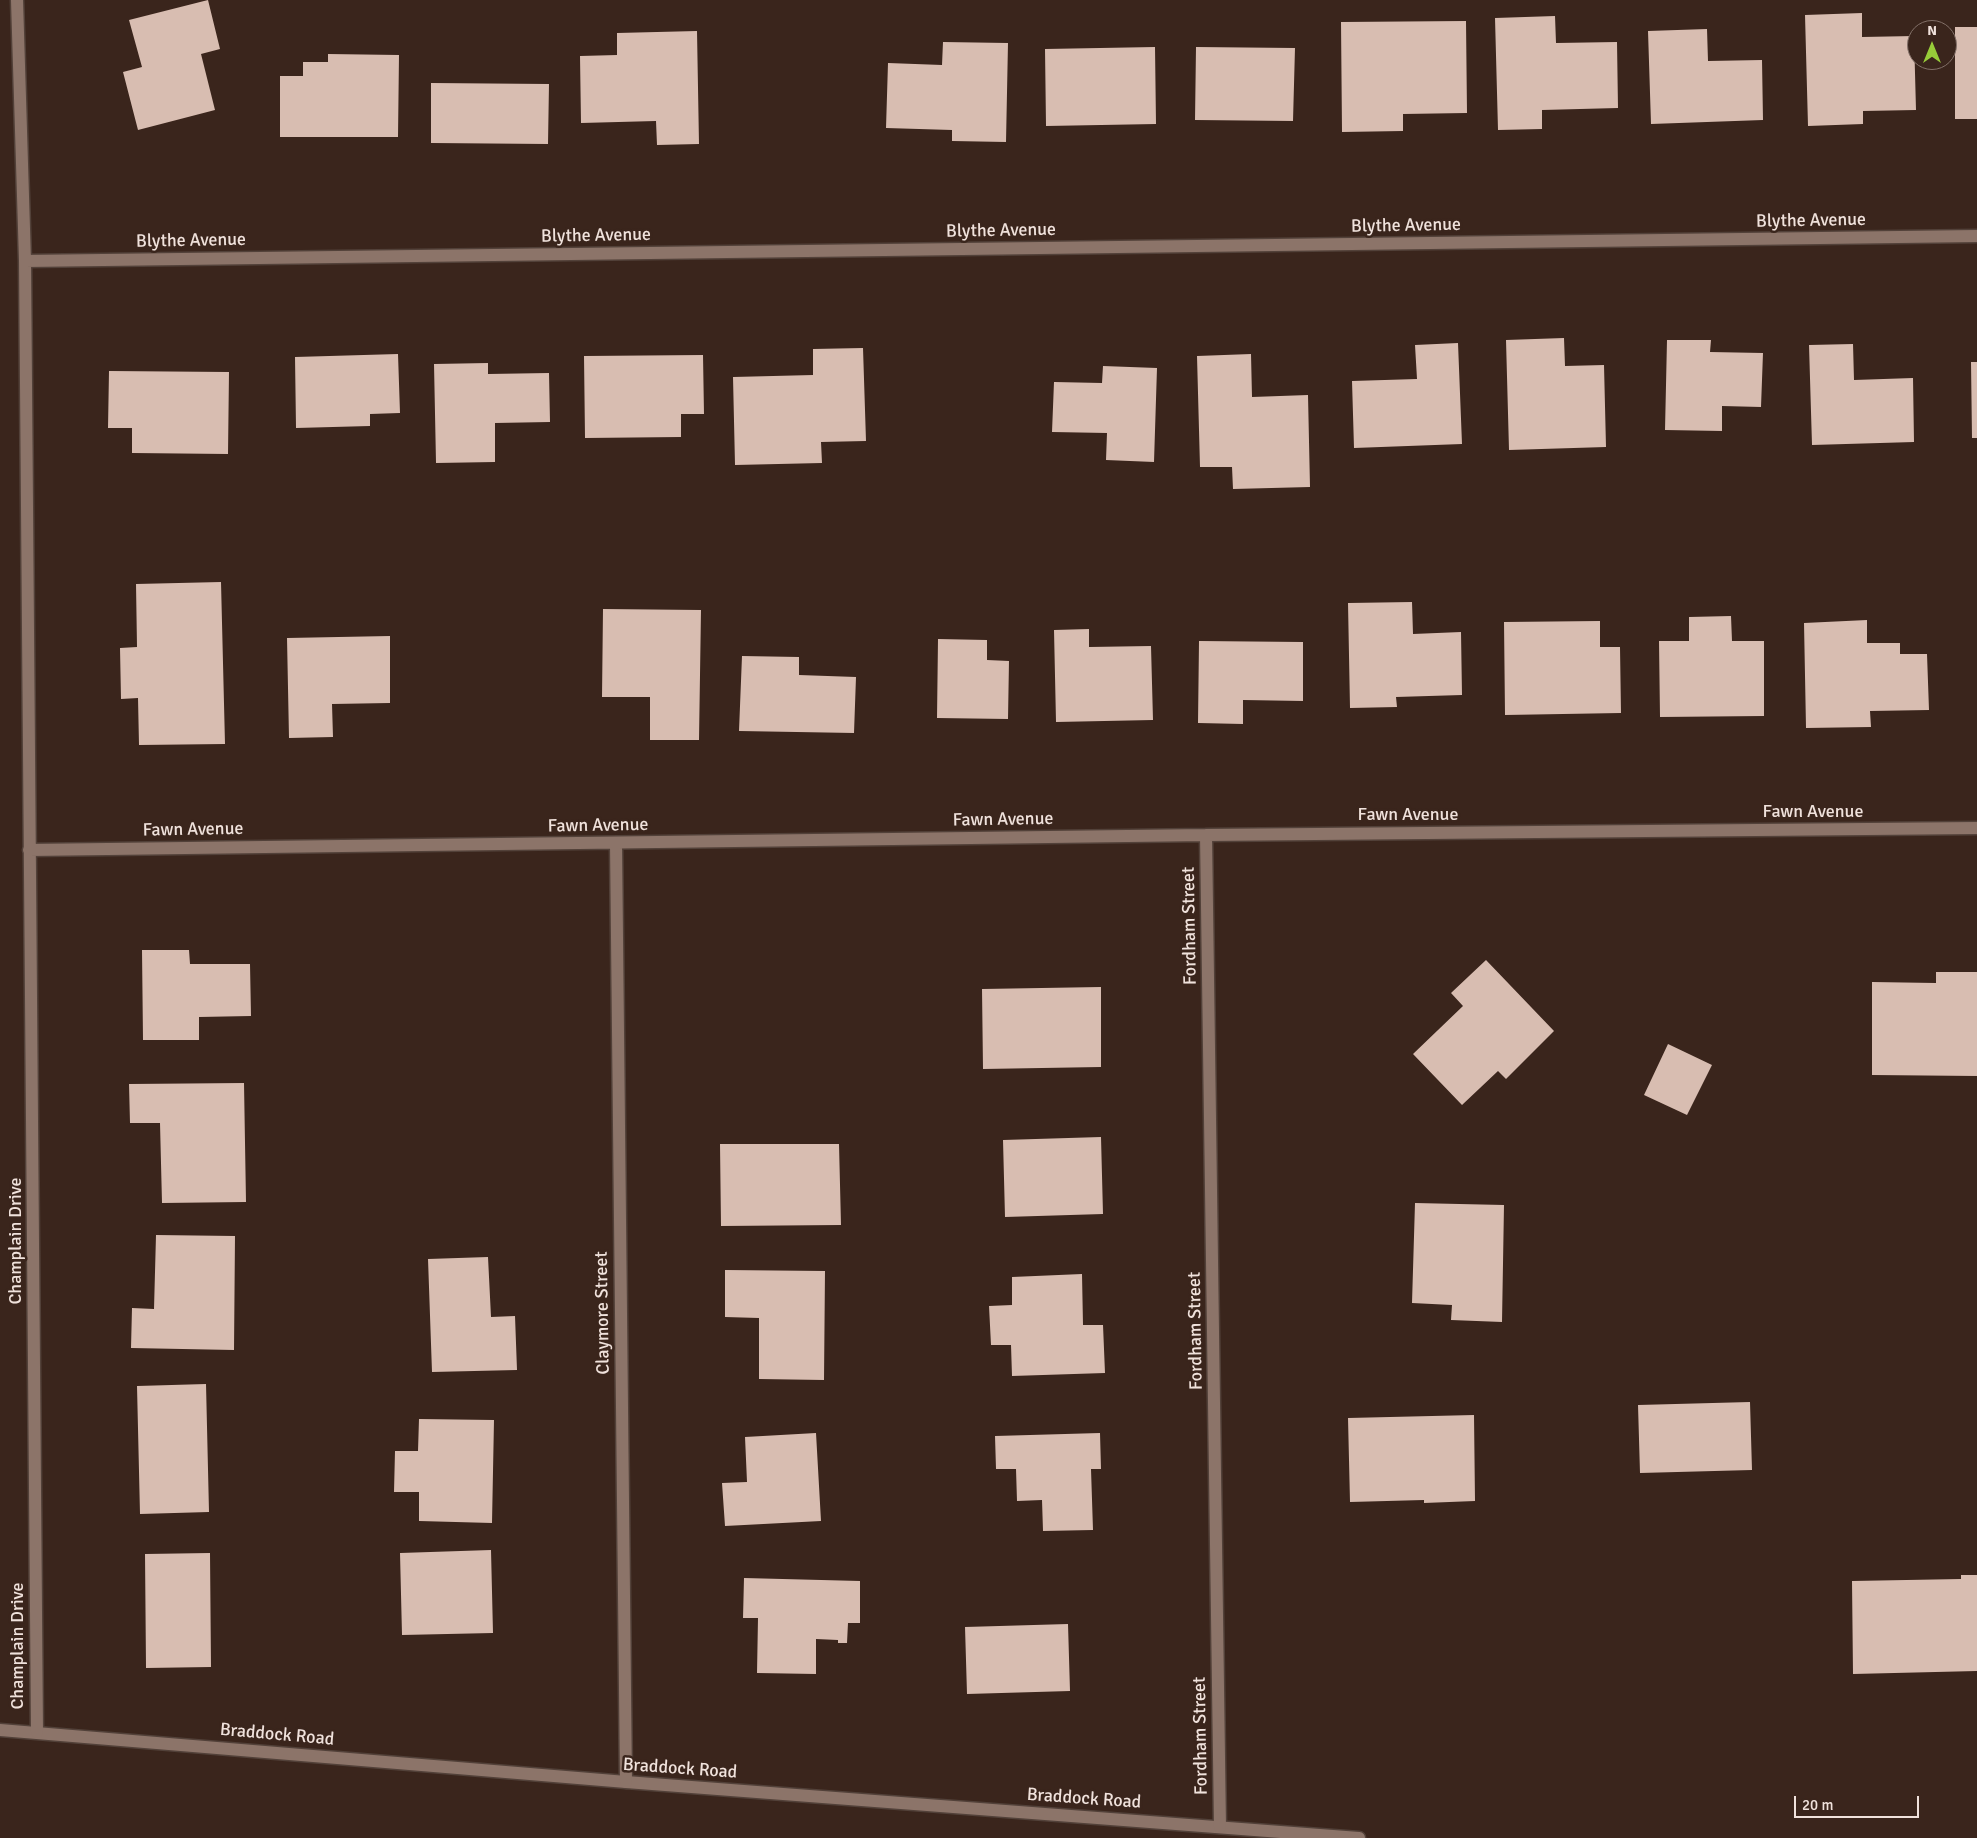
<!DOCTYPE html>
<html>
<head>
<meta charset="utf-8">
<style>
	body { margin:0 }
	#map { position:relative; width:1977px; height:1838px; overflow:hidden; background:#3a251c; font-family:Signika,sans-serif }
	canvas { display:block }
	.north { position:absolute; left:1907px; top:20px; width:50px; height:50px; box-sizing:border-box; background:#3a251c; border:1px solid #837169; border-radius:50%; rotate:0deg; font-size:14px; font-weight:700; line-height:20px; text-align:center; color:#f0e2dc }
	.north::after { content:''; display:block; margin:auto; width:18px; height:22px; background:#97cc39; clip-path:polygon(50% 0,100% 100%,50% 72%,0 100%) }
	.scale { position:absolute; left:1794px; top:1796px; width:125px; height:22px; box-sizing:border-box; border:2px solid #f0e2dc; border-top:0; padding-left:6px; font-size:15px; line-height:18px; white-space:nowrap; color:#f0e2dc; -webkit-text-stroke:4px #3a251c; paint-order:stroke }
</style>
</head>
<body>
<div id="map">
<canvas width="1977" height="1838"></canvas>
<div class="north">N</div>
<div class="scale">20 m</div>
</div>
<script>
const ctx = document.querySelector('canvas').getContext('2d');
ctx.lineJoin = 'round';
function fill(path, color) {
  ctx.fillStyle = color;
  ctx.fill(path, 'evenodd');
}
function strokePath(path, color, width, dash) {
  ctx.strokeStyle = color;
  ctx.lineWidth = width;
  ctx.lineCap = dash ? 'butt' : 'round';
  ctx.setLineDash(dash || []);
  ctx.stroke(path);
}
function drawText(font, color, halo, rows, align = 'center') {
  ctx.font = font + ' Signika,sans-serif';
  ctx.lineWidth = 5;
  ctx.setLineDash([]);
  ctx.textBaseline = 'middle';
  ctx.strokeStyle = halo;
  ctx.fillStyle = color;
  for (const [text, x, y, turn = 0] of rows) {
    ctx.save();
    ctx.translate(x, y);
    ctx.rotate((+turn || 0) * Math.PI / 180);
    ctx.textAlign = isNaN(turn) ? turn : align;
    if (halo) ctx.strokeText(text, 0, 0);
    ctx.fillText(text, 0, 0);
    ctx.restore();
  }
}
fill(new Path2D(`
	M 208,0 L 220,49 L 201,54 L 215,110 L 138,130 L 123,72 L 142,67 L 129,20 Z
	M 1862,13 L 1862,37 L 1914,36 L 1916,110 L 1863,111 L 1863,124 L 1808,126 L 1805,15 Z
	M 1555,16 L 1556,43 L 1617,42 L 1618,108 L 1542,110 L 1542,129 L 1498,130 L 1495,18 Z
	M 1466,21 L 1467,113 L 1403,114 L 1403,131 L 1342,132 L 1341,22 Z
	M 1955,27 L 1977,27 L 1977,119 L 1955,119 Z
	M 1707,29 L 1708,61 L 1762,60 L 1763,120 L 1651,124 L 1648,31 Z
	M 697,31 L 699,144 L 657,145 L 656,121 L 581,123 L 580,56 L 617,55 L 617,33 Z
	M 943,42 L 1008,43 L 1006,142 L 952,141 L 952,130 L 886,128 L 888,63 L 942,65 Z
	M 1155,47 L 1156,124 L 1046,126 L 1045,49 Z
	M 1196,47 L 1295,48 L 1293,121 L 1195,120 Z
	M 328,54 L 399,55 L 398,137 L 280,137 L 280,76 L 303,76 L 303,62 L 328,62 Z
	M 431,83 L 549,84 L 548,144 L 431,143 Z
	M 1564,338 L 1565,366 L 1604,365 L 1606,447 L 1509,450 L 1506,340 Z
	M 1667,340 L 1711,340 L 1710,352 L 1763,353 L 1761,407 L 1722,406 L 1722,431 L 1665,430 Z
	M 1458,343 L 1462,444 L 1354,448 L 1352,381 L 1417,379 L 1415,345 Z
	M 1853,344 L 1854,380 L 1913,378 L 1914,442 L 1812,445 L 1809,345 Z
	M 863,348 L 866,441 L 821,442 L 822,463 L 735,465 L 733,377 L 813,375 L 813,349 Z
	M 398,354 L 400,413 L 370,414 L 370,426 L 296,428 L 295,357 Z
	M 1251,354 L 1252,397 L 1308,395 L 1310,487 L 1233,489 L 1232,467 L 1200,467 L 1197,356 Z
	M 703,355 L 704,414 L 681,414 L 681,437 L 585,438 L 584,356 Z
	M 1971,362 L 1977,362 L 1977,438 L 1972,438 Z
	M 488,363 L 488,374 L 549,373 L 550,422 L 495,423 L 495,462 L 436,463 L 434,364 Z
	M 1103,366 L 1157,368 L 1154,462 L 1106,460 L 1107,433 L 1052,432 L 1054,382 L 1102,383 Z
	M 109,371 L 229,372 L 228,454 L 132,453 L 132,428 L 108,428 Z
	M 221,582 L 225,744 L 139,745 L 138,698 L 121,699 L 120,648 L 137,647 L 136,584 Z
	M 1412,602 L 1413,634 L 1461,632 L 1462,695 L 1396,697 L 1397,707 L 1350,708 L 1348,603 Z
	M 603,609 L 701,610 L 699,740 L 650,740 L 650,697 L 602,697 Z
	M 1731,616 L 1732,641 L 1764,641 L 1764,716 L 1660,717 L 1659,641 L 1689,641 L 1689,617 Z
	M 1867,620 L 1867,643 L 1900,643 L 1900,654 L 1927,654 L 1929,710 L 1870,711 L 1871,727 L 1806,728 L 1804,623 Z
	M 1600,621 L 1600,647 L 1620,647 L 1621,713 L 1505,715 L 1504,622 Z
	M 1089,629 L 1089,647 L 1151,646 L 1153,720 L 1056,722 L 1054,630 Z
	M 390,636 L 390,703 L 332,704 L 333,737 L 289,738 L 287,638 Z
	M 938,639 L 987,640 L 987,660 L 1009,661 L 1008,719 L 937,718 Z
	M 1199,641 L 1303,642 L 1303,701 L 1243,700 L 1243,724 L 1198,723 Z
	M 742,656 L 799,657 L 799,675 L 856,677 L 854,733 L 739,731 Z
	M 142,950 L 189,950 L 190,964 L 250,964 L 251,1016 L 199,1017 L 199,1040 L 143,1040 Z
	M 1486,960 L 1554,1031 L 1506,1079 L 1498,1071 L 1462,1105 L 1413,1054 L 1463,1006 L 1451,993 Z
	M 1936,972 L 1977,972 L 1977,1076 L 1872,1075 L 1872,982 L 1936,983 Z
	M 1101,987 L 1101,1067 L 983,1069 L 982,989 Z
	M 1668,1044 L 1712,1065 L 1687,1115 L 1644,1095 Z
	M 244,1083 L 246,1202 L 162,1203 L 160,1123 L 130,1123 L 129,1084 Z
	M 1101,1137 L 1103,1214 L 1005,1217 L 1003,1140 Z
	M 720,1144 L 839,1144 L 841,1225 L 721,1226 Z
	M 1415,1203 L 1504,1205 L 1502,1322 L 1451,1320 L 1452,1305 L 1412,1303 Z
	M 156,1235 L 235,1236 L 234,1350 L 131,1348 L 132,1308 L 154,1309 Z
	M 488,1257 L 491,1317 L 515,1316 L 517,1370 L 432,1372 L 428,1259 Z
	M 725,1270 L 825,1271 L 824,1380 L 759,1379 L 759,1318 L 725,1317 Z
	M 1082,1274 L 1083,1325 L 1103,1325 L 1105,1373 L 1012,1376 L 1011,1345 L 991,1345 L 989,1306 L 1012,1305 L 1012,1277 Z
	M 206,1384 L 209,1512 L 140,1514 L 137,1386 Z
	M 1750,1402 L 1752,1470 L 1640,1473 L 1638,1405 Z
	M 1474,1415 L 1475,1501 L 1424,1503 L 1424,1500 L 1350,1502 L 1348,1418 Z
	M 419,1419 L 494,1420 L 492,1523 L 419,1521 L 419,1492 L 394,1492 L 395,1451 L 418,1451 Z
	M 816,1433 L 821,1521 L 725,1526 L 722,1483 L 747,1482 L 745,1437 Z
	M 1100,1433 L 1101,1469 L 1091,1469 L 1093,1530 L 1043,1531 L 1042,1500 L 1017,1501 L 1016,1469 L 996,1469 L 995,1436 Z
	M 491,1550 L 493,1633 L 402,1635 L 400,1553 Z
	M 210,1553 L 211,1667 L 146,1668 L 145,1554 Z
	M 1961,1575 L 1977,1575 L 1977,1671 L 1853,1674 L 1852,1581 L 1961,1579 Z
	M 744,1578 L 860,1581 L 860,1623 L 848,1623 L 847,1643 L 838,1643 L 838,1640 L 816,1639 L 816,1674 L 757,1673 L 758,1618 L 743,1618 Z
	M 1068,1624 L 1070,1691 L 967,1694 L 965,1627 Z`), '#d8bdb1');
const service = new Path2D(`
	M 0,1730 L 626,1782 L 1359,1838`);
const minor = new Path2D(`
	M 17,0 L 25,261 L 37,1732
	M 25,261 L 1977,236
	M 1206,835 L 1220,1827
	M 616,843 L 626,1782
	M 29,850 L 1206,835 L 1977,828`);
strokePath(service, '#524139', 15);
strokePath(minor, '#524139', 15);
strokePath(service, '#8c7469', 12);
strokePath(minor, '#8c7469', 12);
drawText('18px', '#f0e2dc', '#3a251c', [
	["Blythe Avenue",1811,221,-1],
	["Blythe Avenue",1406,226,-1],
	["Blythe Avenue",1001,231,-1],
	["Blythe Avenue",596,236,-1],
	["Blythe Avenue",191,241,-1],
	["Fawn Avenue",1813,812],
	["Fawn Avenue",1408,815],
	["Fawn Avenue",1003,820,-1],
	["Fawn Avenue",598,826,-1],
	["Fawn Avenue",193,830,-1],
	["Fordham Street",1190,926,-91],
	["Champlain Drive",16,1241,-90],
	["Claymore Street",603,1313,-91],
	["Fordham Street",1196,1331,-91],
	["Champlain Drive",18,1646,-90],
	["Braddock Road",277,1735,5],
	["Fordham Street",1201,1736,-91],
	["Braddock Road",680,1769,4],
	["Braddock Road",1084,1799,4]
]);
</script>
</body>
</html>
